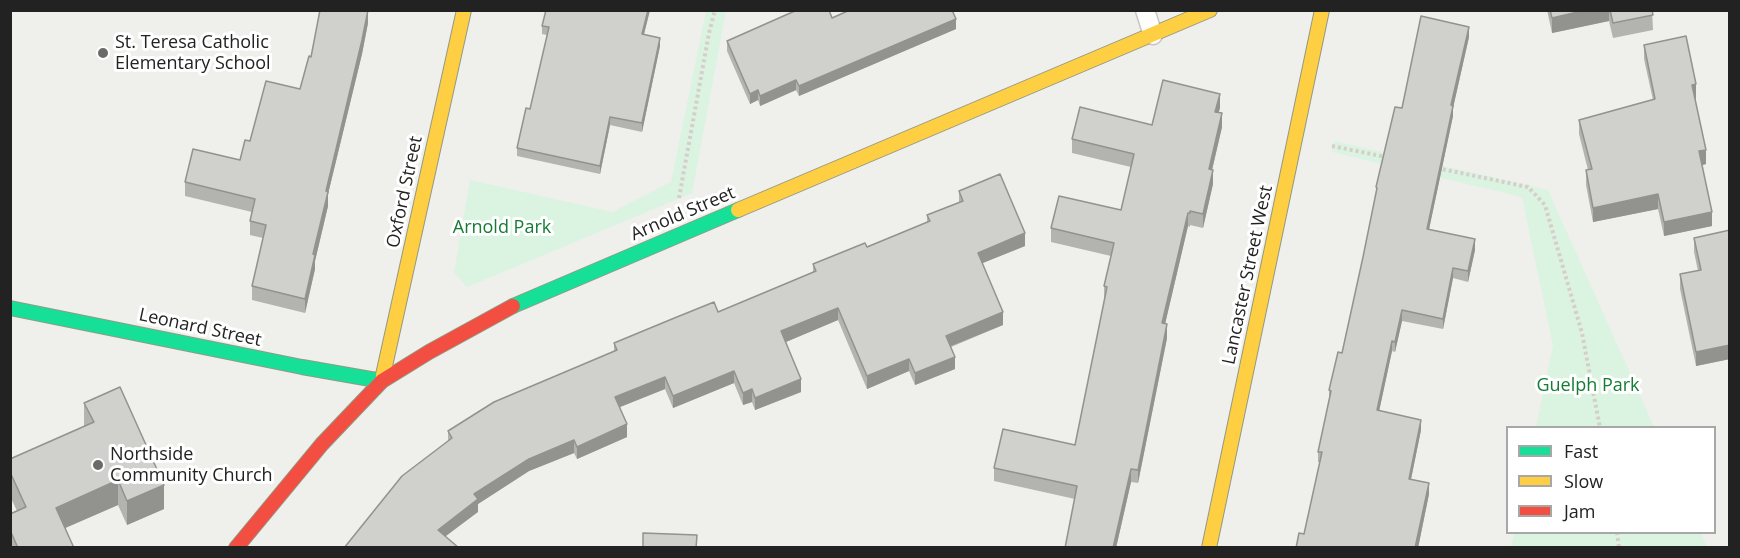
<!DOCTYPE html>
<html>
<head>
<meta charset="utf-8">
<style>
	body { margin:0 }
	#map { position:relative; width:1740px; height:558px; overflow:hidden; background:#efefeb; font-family:"Open Sans",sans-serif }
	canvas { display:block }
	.frame { position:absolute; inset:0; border:12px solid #222; pointer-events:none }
	.legend { position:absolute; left:1506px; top:426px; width:210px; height:108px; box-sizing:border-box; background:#fff; border:2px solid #a7a7a7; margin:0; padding:8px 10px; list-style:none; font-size:18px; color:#222 }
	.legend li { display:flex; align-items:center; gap:12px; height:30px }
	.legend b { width:30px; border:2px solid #a7a7a7 }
</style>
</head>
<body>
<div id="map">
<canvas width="1740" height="558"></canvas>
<div class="frame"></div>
<ul class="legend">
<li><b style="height:8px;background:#16e098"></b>Fast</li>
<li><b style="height:8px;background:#ffcf43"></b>Slow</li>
<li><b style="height:8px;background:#f24e42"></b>Jam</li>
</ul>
</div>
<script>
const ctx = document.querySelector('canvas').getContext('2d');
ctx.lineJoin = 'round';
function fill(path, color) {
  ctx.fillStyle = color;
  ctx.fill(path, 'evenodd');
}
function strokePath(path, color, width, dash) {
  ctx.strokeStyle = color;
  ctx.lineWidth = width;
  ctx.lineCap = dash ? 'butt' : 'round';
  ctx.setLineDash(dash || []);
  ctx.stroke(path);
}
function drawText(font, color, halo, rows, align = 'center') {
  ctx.font = font + ' "Open Sans",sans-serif';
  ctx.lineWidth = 6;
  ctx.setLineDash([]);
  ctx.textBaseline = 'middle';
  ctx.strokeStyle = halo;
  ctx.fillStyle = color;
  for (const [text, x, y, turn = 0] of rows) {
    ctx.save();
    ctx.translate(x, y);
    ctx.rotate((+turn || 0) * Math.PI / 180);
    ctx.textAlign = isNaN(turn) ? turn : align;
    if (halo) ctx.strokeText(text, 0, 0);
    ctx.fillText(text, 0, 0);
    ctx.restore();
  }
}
fill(new Path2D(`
	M 706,11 L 726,11 L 692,193 L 467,287 L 454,273 L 470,180 L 612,212 L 671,182 Z
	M 1334,141 L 1548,190 L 1654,427 L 1536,427 L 1553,346 L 1522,197 L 1332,152 Z
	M 1514,533 L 1701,533 L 1707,547 L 1511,547 Z`), '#dbf3e1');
const lane = new Path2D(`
	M 1145,10 L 1153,35`);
const fast = new Path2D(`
	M 513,306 L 738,210
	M 10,308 L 302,367 L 382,381 L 383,375`);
const slow = new Path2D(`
	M 738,210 L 1210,10
	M 383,375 L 464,10
	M 1209,548 L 1322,10`);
const jam = new Path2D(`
	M 236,548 L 322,444 L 382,381 L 429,352 L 513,306`);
strokePath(lane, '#c7c7c5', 21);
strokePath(fast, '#939984', 16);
strokePath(slow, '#939984', 16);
strokePath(jam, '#939984', 16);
strokePath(new Path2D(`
	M 1332,146 L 1386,157
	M 1437,168 L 1528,187 L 1545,205 L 1582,333 L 1600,428
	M 679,198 L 709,33 L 715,10
	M 1617,532 L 1619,548`), '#d7ceca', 4, [3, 3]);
strokePath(lane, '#fdfdfc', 18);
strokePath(fast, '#16e098', 14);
strokePath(slow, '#ffcf43', 14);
strokePath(jam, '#f24e42', 14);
fill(new Path2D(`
	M 650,10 L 644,34 L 660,46 L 642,132 L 610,125 L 600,174 L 517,156 L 517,148 L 530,109 L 547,35 L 542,34 L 542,26 Z
	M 1547,10 L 1652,10 L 1653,30 L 1613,38 L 1609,21 L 1552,33 Z
	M 832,18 L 956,29 L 799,96 L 796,90 L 760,106 L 758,100 L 750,104 L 727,51 L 727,41 Z
	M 368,23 L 362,54 L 328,194 L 328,206 L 315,261 L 315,269 L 305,313 L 252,300 L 252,286 L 263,238 L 250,235 L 250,221 L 252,212 L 185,196 L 185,182 L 240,160 L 250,141 L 300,89 L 311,57 Z
	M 1469,37 L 1453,108 L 1453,116 L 1429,229 L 1475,250 L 1468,282 L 1453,278 L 1443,329 L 1402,321 L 1395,352 L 1392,351 L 1379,411 L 1421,430 L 1411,479 L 1429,494 L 1418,548 L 1296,548 L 1304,534 L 1320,462 L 1318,462 L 1318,452 L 1329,399 L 1329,390 L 1342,353 L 1363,257 L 1376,193 L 1376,187 L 1402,108 Z
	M 1644,45 L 1696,99 L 1695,99 L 1706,164 L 1702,165 L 1712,226 L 1664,236 L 1658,209 L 1593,222 L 1586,185 L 1586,170 L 1588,170 L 1579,134 L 1579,120 L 1653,100 L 1644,59 Z
	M 1220,108 L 1218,112 L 1222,127 L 1212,170 L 1213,184 L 1203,228 L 1190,225 L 1190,227 L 1188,226 L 1165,324 L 1167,338 L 1138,483 L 1131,482 L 1116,548 L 1065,548 L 1075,499 L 994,481 L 994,468 L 1075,445 L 1105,300 L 1104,300 L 1104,286 L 1111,256 L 1051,242 L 1051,228 L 1121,210 L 1131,167 L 1072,153 L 1072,139 L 1152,125 Z
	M 959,191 L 1025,246 L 982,263 L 1003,325 L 951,347 L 955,369 L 915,385 L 909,371 L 867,389 L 838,320 L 786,342 L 801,392 L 755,410 L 752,402 L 743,405 L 734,383 L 673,408 L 665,389 L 620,407 L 627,437 L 577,459 L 574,453 L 529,471 L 478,504 L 478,512 L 344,548 L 448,441 L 448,431 L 614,351 L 614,343 L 718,312 L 813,272 L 813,264 L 867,247 L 927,222 L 927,215 L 959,202 Z
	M 1730,230 L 1730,359 L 1696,366 L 1680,289 L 1680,274 L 1698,271 L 1694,252 L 1694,238 Z
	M 84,403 L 164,509 L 127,525 L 118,505 L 65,528 L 74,548 L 10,548 L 10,514 L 17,511 L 10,496 L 10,459 L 84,426 Z`), '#b3b3af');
fill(new Path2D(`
	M 368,10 L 368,23 L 362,54 L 328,194 L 328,206 L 315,261 L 315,269 L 305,313 L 305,299 L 326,191 Z
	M 648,10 L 650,10 L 642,42 L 642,34 Z
	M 1586,10 L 1609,10 L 1609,21 L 1552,33 L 1552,18 Z
	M 956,19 L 956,29 L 799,96 L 799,86 Z
	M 1469,27 L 1469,37 L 1453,108 L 1453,116 L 1427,239 L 1427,229 L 1451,105 Z
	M 660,38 L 660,46 L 642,132 L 642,123 Z
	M 796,80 L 796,90 L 760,106 L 760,96 Z
	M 1696,84 L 1696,99 L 1692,99 L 1692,85 Z
	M 758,90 L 758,100 L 750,104 L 750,94 Z
	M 1220,94 L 1220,108 L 1215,125 L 1215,112 Z
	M 1222,113 L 1222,127 L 1209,183 L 1209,169 Z
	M 610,117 L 610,125 L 600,174 L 600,166 Z
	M 1706,150 L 1706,164 L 1699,166 L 1699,151 Z
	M 1213,170 L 1213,184 L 1203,228 L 1203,214 Z
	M 1658,194 L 1658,209 L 1593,222 L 1593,208 Z
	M 1712,212 L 1712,226 L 1664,236 L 1664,222 Z
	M 1188,213 L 1188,226 L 1162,337 L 1162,323 Z
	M 1025,233 L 1025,246 L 978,265 L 978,253 Z
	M 1475,239 L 1475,250 L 1468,282 L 1468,271 Z
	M 1453,268 L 1453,278 L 1443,329 L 1443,319 Z
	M 838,308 L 838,320 L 781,344 L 781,331 Z
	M 1402,310 L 1402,321 L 1395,352 L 1395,342 Z
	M 1003,312 L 1003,325 L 946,348 L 946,336 Z
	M 1167,324 L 1167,338 L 1138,483 L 1138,470 Z
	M 1392,341 L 1392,351 L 1377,421 L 1377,410 Z
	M 1730,345 L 1730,359 L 1696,366 L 1696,352 Z
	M 955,357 L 955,369 L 915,385 L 915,373 Z
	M 909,359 L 909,371 L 867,389 L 867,376 Z
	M 734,371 L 734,383 L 673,408 L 673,396 Z
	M 665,377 L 665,389 L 615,409 L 615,397 Z
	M 801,379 L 801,392 L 755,410 L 755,398 Z
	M 752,389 L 752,402 L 743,405 L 743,393 Z
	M 1421,420 L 1421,430 L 1409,489 L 1409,479 Z
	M 627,424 L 627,437 L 577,459 L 577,447 Z
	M 574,440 L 574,453 L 529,471 L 478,504 L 478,512 L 438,542 L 438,530 L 474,494 L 529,459 Z
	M 1131,469 L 1131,482 L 1116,548 L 1113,548 Z
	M 118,480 L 118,505 L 56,532 L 56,508 Z
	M 1429,483 L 1429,494 L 1418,548 L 1415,548 Z
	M 164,485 L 164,509 L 127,525 L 127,501 Z`), '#92928f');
const building = new Path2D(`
	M 320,10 L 368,10 L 362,40 L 326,191 L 328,192 L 313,254 L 315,255 L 305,299 L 252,286 L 266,225 L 250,221 L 255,199 L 185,182 L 193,149 L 240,160 L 245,140 L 250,141 L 266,81 L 300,89 L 309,56 L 311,57 Z
	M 546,10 L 648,10 L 642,34 L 660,38 L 642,123 L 610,117 L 600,166 L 517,148 L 526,108 L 530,109 L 549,27 L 542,26 Z
	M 797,10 L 829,10 L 832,18 L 850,10 L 952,10 L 956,19 L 799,86 L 796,80 L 760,96 L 758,90 L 750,94 L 727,41 Z
	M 1550,10 L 1586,10 L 1552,18 Z
	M 1610,10 L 1652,10 L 1653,15 L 1613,23 Z
	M 1421,16 L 1469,27 L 1451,105 L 1453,106 L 1427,229 L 1475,239 L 1468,271 L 1453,268 L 1443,319 L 1402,310 L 1395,342 L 1392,341 L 1377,410 L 1421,420 L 1409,479 L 1429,483 L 1415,548 L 1296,548 L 1299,533 L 1304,534 L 1322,452 L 1318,452 L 1331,391 L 1329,390 L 1338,352 L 1342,353 L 1363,257 L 1377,188 L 1376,187 L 1395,107 L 1402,108 Z
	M 1686,36 L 1696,84 L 1692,85 L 1706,150 L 1699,151 L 1712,212 L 1664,222 L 1658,194 L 1593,208 L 1586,170 L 1592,169 L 1579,120 L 1655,99 L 1644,45 Z
	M 1163,80 L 1220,94 L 1215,112 L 1222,113 L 1209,169 L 1213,170 L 1203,214 L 1190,211 L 1190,213 L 1188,213 L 1162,323 L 1167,324 L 1138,470 L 1131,469 L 1113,548 L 1065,548 L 1077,486 L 994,468 L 1003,429 L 1075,445 L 1107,287 L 1104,286 L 1114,243 L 1051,228 L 1059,196 L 1121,210 L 1134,154 L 1072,139 L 1080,107 L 1152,125 Z
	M 1000,174 L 1025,233 L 978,253 L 1003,312 L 946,336 L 955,357 L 915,373 L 909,359 L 867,376 L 838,308 L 781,331 L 801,379 L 755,398 L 752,389 L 743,393 L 734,371 L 673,396 L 665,377 L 615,397 L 627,424 L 577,447 L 574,440 L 529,459 L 474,494 L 478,499 L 438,530 L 459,548 L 344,548 L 402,476 L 452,438 L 448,431 L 494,402 L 617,350 L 614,343 L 672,319 L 714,302 L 718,312 L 816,271 L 813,264 L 865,243 L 867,247 L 930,221 L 927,215 L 963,201 L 959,191 Z
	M 1730,230 L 1730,345 L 1696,352 L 1680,274 L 1701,270 L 1694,238 Z
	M 120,387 L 164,485 L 127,501 L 118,480 L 56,508 L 74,548 L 18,548 L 10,530 L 10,514 L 26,507 L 10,472 L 10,459 L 94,422 L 84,403 Z
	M 643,533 L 697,535 L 696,548 L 643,548 Z`);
fill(building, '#d0d0cc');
strokePath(building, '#92928f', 1.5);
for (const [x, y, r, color] of [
	[103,53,6,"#6a6a68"],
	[98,465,6,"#6a6a68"]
]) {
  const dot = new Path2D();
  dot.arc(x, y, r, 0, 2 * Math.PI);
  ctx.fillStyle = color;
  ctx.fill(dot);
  strokePath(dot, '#fff', 2);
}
drawText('18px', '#222', '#fff', [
	["St. Teresa Catholic",115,43],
	["Elementary School",115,64],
	["Northside",110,455],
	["Community Church",110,476]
], 'left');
drawText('18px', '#222', '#fff', [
	["Oxford Street",405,192,-78],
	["Arnold Street",683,214,-23],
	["Lancaster Street West",1248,275,-78],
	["Leonard Street",200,328,12]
]);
drawText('18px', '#147c34', '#fff', [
	["Arnold Park",502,228],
	["Guelph Park",1588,386]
]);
</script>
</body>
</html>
